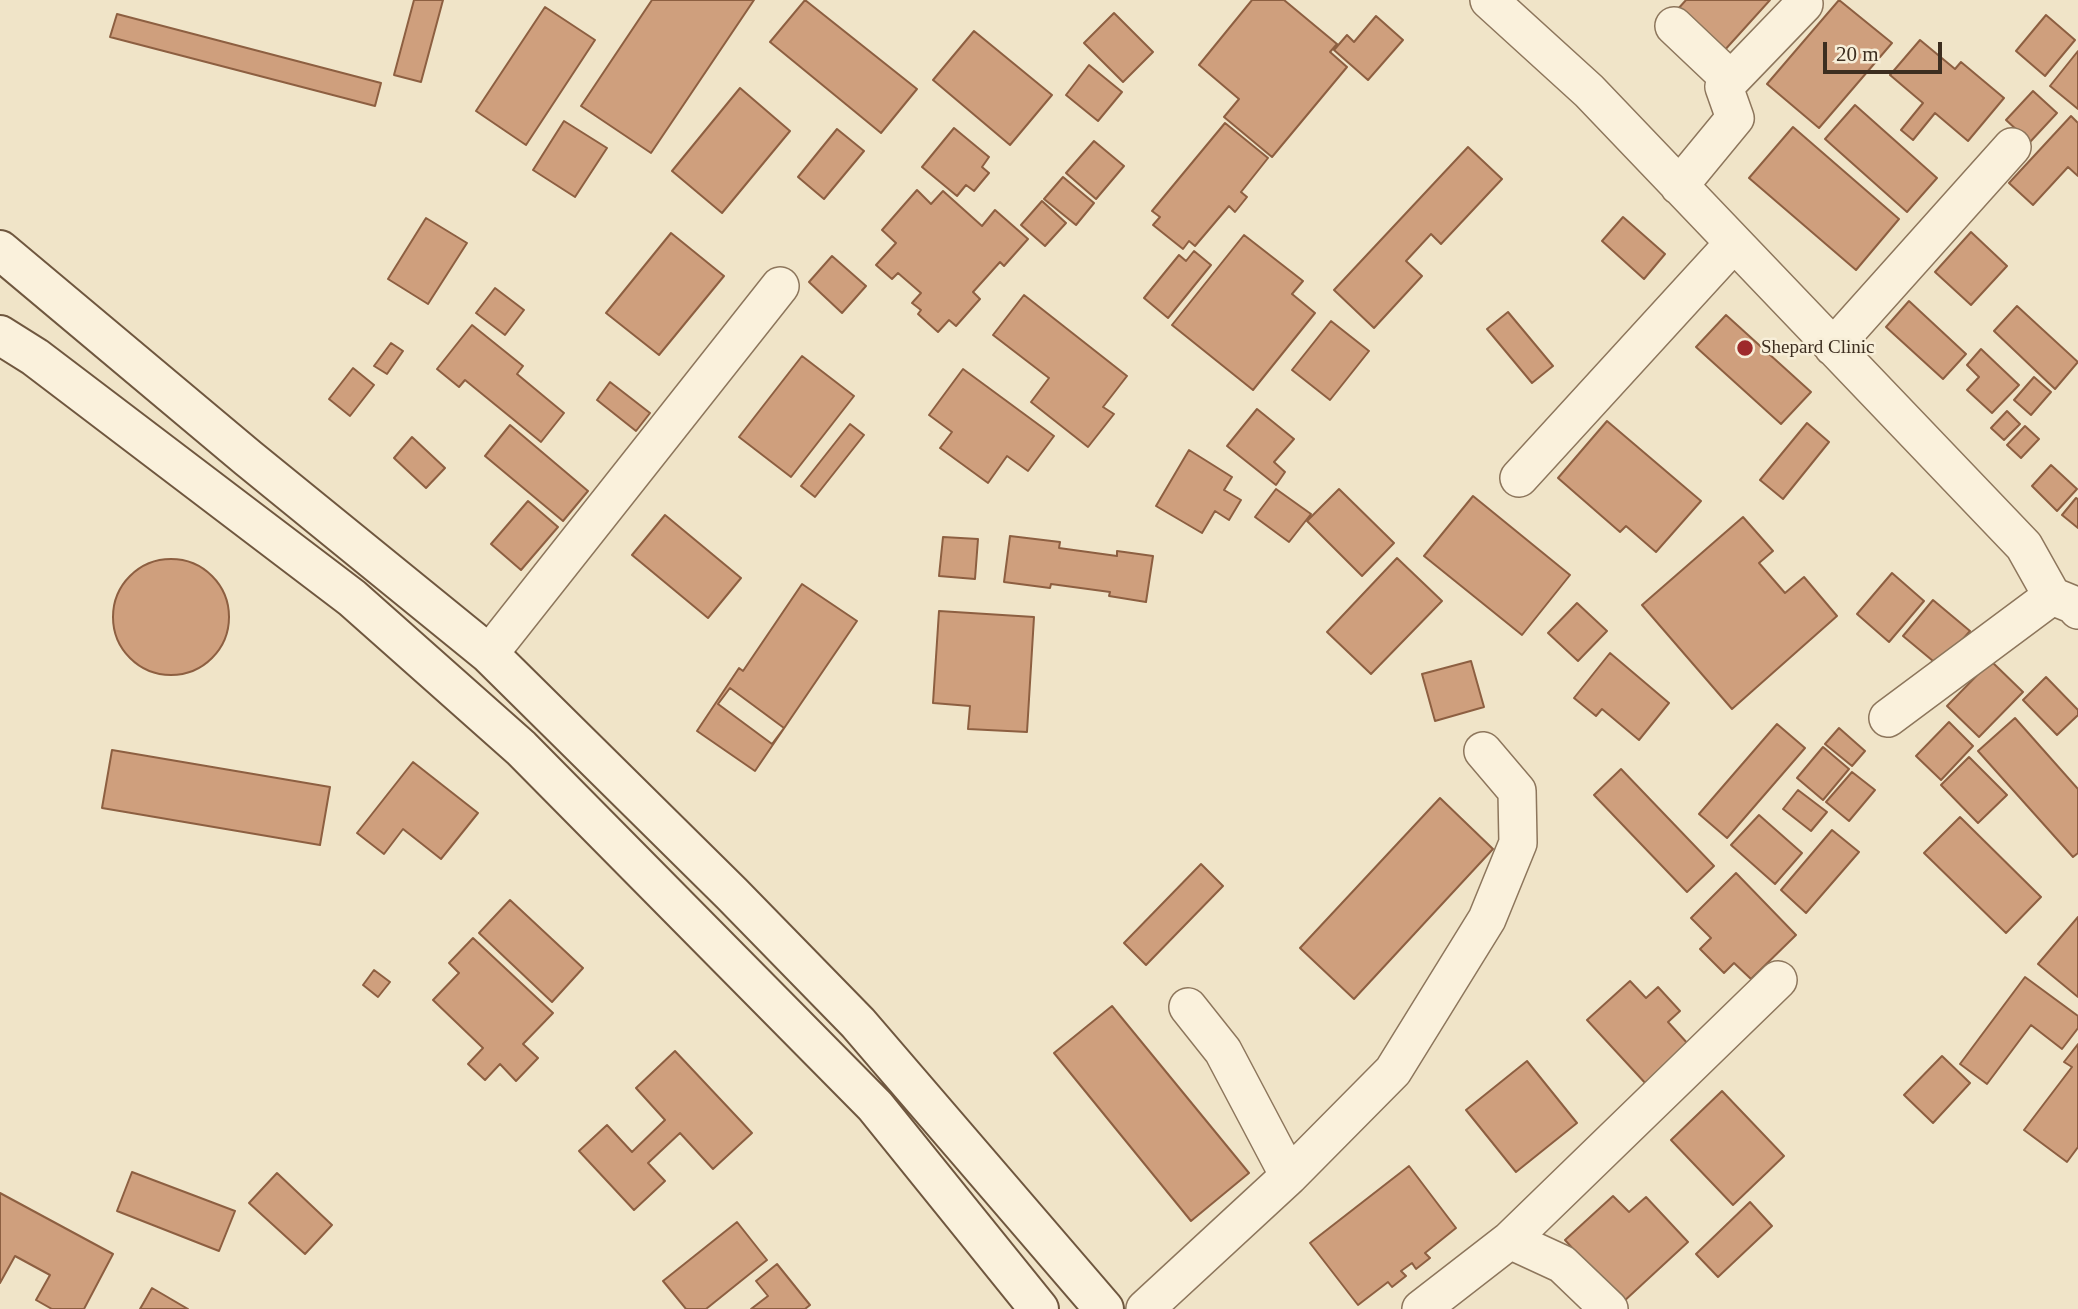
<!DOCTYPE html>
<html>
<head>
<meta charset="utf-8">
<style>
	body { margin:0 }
	#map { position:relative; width:2078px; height:1309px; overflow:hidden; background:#f0e4c8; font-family:Georgia,serif }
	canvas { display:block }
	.scale { position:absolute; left:1823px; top:42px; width:119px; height:32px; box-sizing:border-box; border:4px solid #3d2e20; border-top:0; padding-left:9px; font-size:21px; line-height:24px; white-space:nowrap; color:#3d2e20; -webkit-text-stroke:5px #f7eed8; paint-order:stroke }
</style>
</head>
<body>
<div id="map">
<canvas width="2078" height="1309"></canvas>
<div class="scale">20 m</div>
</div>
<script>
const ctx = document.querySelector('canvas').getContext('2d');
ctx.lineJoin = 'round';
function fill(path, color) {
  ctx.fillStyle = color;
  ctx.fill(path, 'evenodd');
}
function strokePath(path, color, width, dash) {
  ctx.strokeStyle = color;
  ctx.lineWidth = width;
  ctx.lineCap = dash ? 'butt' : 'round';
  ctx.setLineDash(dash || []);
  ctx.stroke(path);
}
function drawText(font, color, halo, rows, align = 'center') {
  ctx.font = font + ' Georgia,serif';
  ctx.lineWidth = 5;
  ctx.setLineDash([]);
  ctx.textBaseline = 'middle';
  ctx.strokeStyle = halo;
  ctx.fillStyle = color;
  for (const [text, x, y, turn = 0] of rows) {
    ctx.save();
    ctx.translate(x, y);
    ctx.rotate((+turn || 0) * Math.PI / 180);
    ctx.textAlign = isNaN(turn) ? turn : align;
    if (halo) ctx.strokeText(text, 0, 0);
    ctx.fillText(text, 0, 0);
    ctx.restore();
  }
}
const building = new Path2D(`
	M 414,0 L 443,0 L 421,82 L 394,75 Z
	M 652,0 L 754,0 L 651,153 L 581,106 Z
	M 805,0 L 917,89 L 881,133 L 770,42 Z
	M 1252,0 L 1284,0 L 1337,44 L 1330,52 L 1347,67 L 1272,157 L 1224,117 L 1239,99 L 1199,65 Z
	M 1686,0 L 1770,0 L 1723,52 L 1677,10 Z
	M 1839,0 L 1892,43 L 1819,128 L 1767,84 Z
	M 545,7 L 595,40 L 526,145 L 476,111 Z
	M 1114,13 L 1153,52 L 1123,82 L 1084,43 Z
	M 117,14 L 381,83 L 375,106 L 110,37 Z
	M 2046,15 L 2075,40 L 2045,76 L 2016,51 Z
	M 1376,16 L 1403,40 L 1368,80 L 1334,50 L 1347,35 L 1354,42 Z
	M 974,31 L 1052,95 L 1010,145 L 933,80 Z
	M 1920,40 L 1955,69 L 1961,62 L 2004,98 L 1968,141 L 1935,113 L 1913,140 L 1901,130 L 1923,103 L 1890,75 Z
	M 2078,51 L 2078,109 L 2050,86 Z
	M 1089,65 L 1122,92 L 1098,121 L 1066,95 Z
	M 740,88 L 790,131 L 722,213 L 672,171 Z
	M 2033,91 L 2057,113 L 2030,142 L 2006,120 Z
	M 1855,105 L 1937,178 L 1907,212 L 1825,139 Z
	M 2071,116 L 2078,123 L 2078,176 L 2068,167 L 2033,205 L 2009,183 Z
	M 564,121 L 607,148 L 575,197 L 533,170 Z
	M 1225,123 L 1268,158 L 1241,192 L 1247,197 L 1235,212 L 1229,206 L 1195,246 L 1189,241 L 1183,249 L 1153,225 L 1160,217 L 1152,211 Z
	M 1793,127 L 1899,219 L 1856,270 L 1749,178 Z
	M 954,128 L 989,157 L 982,167 L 989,173 L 974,191 L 966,185 L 957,196 L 922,167 Z
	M 837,129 L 864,151 L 824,199 L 798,177 Z
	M 1094,141 L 1124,166 L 1096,199 L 1066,173 Z
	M 1468,147 L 1502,179 L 1441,244 L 1431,234 L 1406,261 L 1422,276 L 1374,328 L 1334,290 Z
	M 1063,177 L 1094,203 L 1076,225 L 1044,199 Z
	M 917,190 L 931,204 L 943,191 L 982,226 L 995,210 L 1028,239 L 1004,266 L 1000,262 L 973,292 L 980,299 L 956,326 L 949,320 L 938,332 L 918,314 L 921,310 L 912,303 L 921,293 L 898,273 L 892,279 L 876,265 L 896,243 L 882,230 Z
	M 1042,201 L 1066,223 L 1045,246 L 1021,225 Z
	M 1623,217 L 1665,254 L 1644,279 L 1602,241 Z
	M 426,218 L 467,243 L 428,304 L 388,279 Z
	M 1971,232 L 2007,266 L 1971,305 L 1935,272 Z
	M 671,233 L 724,276 L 659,355 L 606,313 Z
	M 1244,235 L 1303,281 L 1292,294 L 1315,313 L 1253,390 L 1172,325 Z
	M 1194,251 L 1211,265 L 1168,318 L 1144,298 L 1179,255 L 1186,261 Z
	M 832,256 L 866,286 L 842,313 L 809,282 Z
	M 495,288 L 524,310 L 505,335 L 476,313 Z
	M 1024,295 L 1127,376 L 1103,407 L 1114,414 L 1088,447 L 1031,402 L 1049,378 L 993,335 Z
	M 1909,301 L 1966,354 L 1943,379 L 1886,327 Z
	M 2017,306 L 2078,362 L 2055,389 L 1994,331 Z
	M 1508,312 L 1553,366 L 1532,383 L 1487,329 Z
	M 1726,315 L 1811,392 L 1781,424 L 1696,347 Z
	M 1331,321 L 1369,351 L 1330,400 L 1292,370 Z
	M 472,325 L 523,366 L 517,374 L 564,413 L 541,442 L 465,380 L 459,387 L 437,369 Z
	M 391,343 L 403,351 L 387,374 L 374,366 Z
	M 1981,349 L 2019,385 L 1992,413 L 1967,390 L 1979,377 L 1967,365 Z
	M 802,356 L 854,396 L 791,477 L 739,437 Z
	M 353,368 L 374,385 L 350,416 L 329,399 Z
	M 963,369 L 1054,436 L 1028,471 L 1007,456 L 988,483 L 940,448 L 952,432 L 929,415 Z
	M 2034,377 L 2051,392 L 2031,415 L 2014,400 Z
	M 610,382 L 650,413 L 636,431 L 597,400 Z
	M 1257,409 L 1294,439 L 1274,462 L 1285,472 L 1276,485 L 1227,446 Z
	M 2007,411 L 2020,424 L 2004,440 L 1991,428 Z
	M 1607,421 L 1701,501 L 1656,552 L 1626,526 L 1620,532 L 1558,478 Z
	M 1807,423 L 1829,442 L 1783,499 L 1760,480 Z
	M 850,424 L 864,435 L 815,497 L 801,486 Z
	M 510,425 L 588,491 L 563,521 L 485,456 Z
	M 2025,426 L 2039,439 L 2021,458 L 2007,445 Z
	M 412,437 L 445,468 L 426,488 L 394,458 Z
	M 1189,450 L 1232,477 L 1224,490 L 1241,500 L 1229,520 L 1215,511 L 1202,533 L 1156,506 Z
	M 2051,465 L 2077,489 L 2057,511 L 2032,486 Z
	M 1276,489 L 1311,514 L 1289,542 L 1255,517 Z
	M 1339,489 L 1394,543 L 1362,576 L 1307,521 Z
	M 1473,496 L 1570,575 L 1522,635 L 1424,556 Z
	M 2076,498 L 2078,499 L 2078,528 L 2062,515 Z
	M 528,501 L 558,527 L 521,570 L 491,544 Z
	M 665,515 L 741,578 L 708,618 L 632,555 Z
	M 1743,517 L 1773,551 L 1759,563 L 1785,593 L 1804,577 L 1837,616 L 1732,709 L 1642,605 Z
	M 1010,536 L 1060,542 L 1059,548 L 1117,556 L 1117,551 L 1153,556 L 1146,602 L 1109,596 L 1110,592 L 1051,584 L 1050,588 L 1004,582 Z
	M 943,537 L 978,539 L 975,579 L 939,576 Z
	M 1397,558 L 1442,601 L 1371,674 L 1327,632 Z
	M113 617a58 58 0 1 1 116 0a58 58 0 1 1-116 0Z
	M 1892,573 L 1924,601 L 1889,642 L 1857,614 Z
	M 802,584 L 857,621 L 755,771 L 697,731 L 739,668 L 743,671 Z
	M 1933,600 L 1970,631 L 1939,666 L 1903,636 Z
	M 1577,603 L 1607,631 L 1578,661 L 1548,633 Z
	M 939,611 L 1034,617 L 1027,732 L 968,729 L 970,706 L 933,703 Z
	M 1610,653 L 1669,703 L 1639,740 L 1602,709 L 1596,716 L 1574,698 Z
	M 1471,661 L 1484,707 L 1435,721 L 1422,674 Z
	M 1991,661 L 2023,692 L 1979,737 L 1947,706 Z
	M 2046,677 L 2078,710 L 2078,715 L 2057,735 L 2023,700 Z
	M 730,688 L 784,728 L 772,744 L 718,704 Z
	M 2015,718 L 2078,789 L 2078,853 L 2073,857 L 1978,751 Z
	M 1949,722 L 1973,746 L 1941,780 L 1916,756 Z
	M 1777,724 L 1805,748 L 1727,838 L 1699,814 Z
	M 1839,728 L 1865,751 L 1852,766 L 1825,744 Z
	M 1823,747 L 1849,769 L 1823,800 L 1797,778 Z
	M 112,750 L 330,787 L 320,845 L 102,808 Z
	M 1969,757 L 2007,795 L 1978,823 L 1941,785 Z
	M 413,762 L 478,813 L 441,859 L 403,829 L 384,854 L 357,833 Z
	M 1621,769 L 1714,866 L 1687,892 L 1594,795 Z
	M 1852,772 L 1875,790 L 1849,821 L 1826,802 Z
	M 1798,790 L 1827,812 L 1811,831 L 1783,809 Z
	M 1440,798 L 1493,849 L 1354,999 L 1300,948 Z
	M 1759,815 L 1802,853 L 1775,884 L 1731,845 Z
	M 1960,817 L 2041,897 L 2006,933 L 1924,853 Z
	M 1832,830 L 1859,852 L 1806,913 L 1781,890 Z
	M 1201,864 L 1223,886 L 1146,965 L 1124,943 Z
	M 1736,873 L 1796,935 L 1751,979 L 1734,963 L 1724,973 L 1700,949 L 1711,938 L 1691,918 Z
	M 510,900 L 583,968 L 552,1002 L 479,933 Z
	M 2078,917 L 2078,997 L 2038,964 Z
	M 473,938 L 553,1013 L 523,1044 L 538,1058 L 516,1081 L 500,1064 L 485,1080 L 468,1064 L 483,1048 L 433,1000 L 459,973 L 449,963 Z
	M 374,970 L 390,982 L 378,997 L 363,985 Z
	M 2025,977 L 2078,1016 L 2078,1028 L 2062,1049 L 2031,1025 L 1987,1084 L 1960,1064 Z
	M 1630,981 L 1646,998 L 1658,987 L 1680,1011 L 1668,1022 L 1689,1045 L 1647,1085 L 1587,1020 Z
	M 1112,1006 L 1249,1173 L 1191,1221 L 1054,1053 Z
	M 2078,1044 L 2078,1147 L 2067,1162 L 2024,1130 L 2072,1067 L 2064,1062 Z
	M 675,1051 L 752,1133 L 713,1169 L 680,1133 L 648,1163 L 665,1181 L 634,1210 L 579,1151 L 607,1125 L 632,1152 L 665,1120 L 636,1088 Z
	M 1942,1056 L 1970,1083 L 1933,1123 L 1904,1095 Z
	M 1527,1061 L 1577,1123 L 1516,1172 L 1466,1110 Z
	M 1722,1091 L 1784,1156 L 1733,1205 L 1671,1140 Z
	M 1409,1166 L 1456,1228 L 1425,1253 L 1430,1258 L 1416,1269 L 1412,1263 L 1401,1271 L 1406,1276 L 1392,1287 L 1388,1282 L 1358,1305 L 1310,1243 Z
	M 132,1172 L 235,1211 L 219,1251 L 117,1211 Z
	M 277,1173 L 332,1225 L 305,1254 L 249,1203 Z
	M 0,1193 L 113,1254 L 84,1309 L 52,1309 L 36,1300 L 50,1275 L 15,1256 L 0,1283 Z
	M 1613,1196 L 1629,1212 L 1646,1197 L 1688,1242 L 1622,1303 L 1565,1240 Z
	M 1750,1202 L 1772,1226 L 1718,1277 L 1696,1254 Z
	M 737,1222 L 767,1260 L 706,1309 L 686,1309 L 663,1281 Z
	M 777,1264 L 810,1305 L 805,1309 L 751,1309 L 768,1296 L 756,1281 Z
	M 152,1288 L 188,1309 L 140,1309 Z`);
fill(building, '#cf9f7d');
strokePath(building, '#8d5f41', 2);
const street = new Path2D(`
	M 1489,0 L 1589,91 L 2024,546 L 2052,596 L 2074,605 L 2078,610
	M 1674,26 L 1731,80
	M 1679,186 L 1735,118 L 1724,87 L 1804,4
	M 1833,347 L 2012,147
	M 1519,478 L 1734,243
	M 489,654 L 780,286
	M 1888,718 L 2052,596
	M 1188,1007 L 1223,1051 L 1289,1176
	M 1510,1240 L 1562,1264 L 1609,1309
	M 1145,1309 L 1289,1176 L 1393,1071 L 1487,919 L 1518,843 L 1517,791 L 1483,751
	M 1421,1309 L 1510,1240 L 1778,980`);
const secondary = new Path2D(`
	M 0,250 L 248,458 L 489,654 L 732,894 L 858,1023 L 1104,1309
	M 0,335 L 35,357 L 352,598 L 521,748 L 875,1106 L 1039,1309`);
strokePath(street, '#8d765c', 40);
strokePath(secondary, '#6f573f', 42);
strokePath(street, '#faf1dc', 37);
strokePath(secondary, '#faf1dc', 38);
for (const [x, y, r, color] of [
	[1745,348,9,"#9e2a2b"]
]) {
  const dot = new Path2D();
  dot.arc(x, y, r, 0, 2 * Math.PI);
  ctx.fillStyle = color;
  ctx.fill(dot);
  strokePath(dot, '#f7eed8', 2.5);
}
drawText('19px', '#3d2e20', '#f7eed8', [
	["Shepard Clinic",1761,348]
], 'left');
</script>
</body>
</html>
